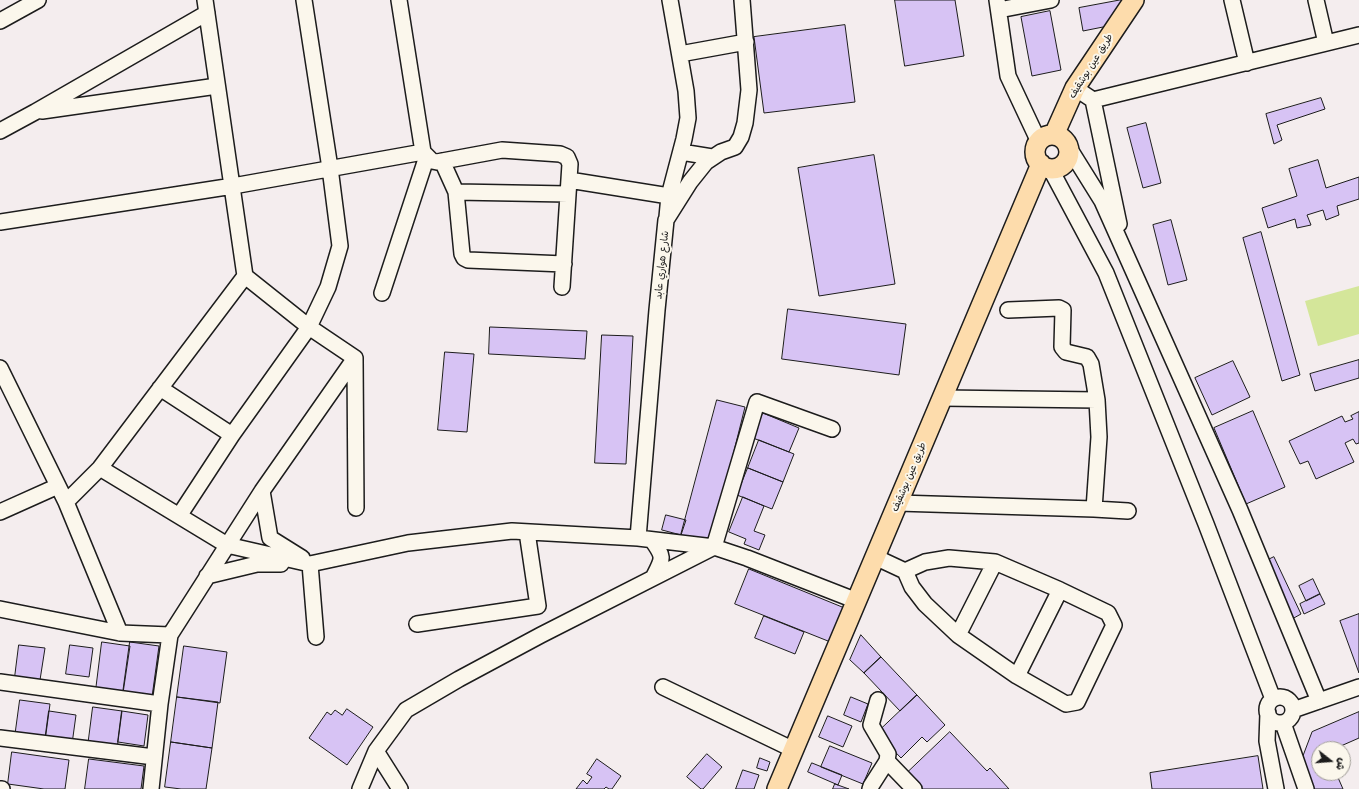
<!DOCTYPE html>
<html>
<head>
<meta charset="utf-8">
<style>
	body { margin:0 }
	#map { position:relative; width:1359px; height:789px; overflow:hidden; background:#f4edee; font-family:"Playpen Sans","Playpen Sans Arabic",sans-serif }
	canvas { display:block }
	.north { position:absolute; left:1311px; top:741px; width:40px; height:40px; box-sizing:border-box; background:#fbf7ec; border:1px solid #a29f99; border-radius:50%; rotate:107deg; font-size:11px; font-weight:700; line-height:16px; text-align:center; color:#1c1c1c }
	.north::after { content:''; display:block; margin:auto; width:14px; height:18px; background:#1c1c1c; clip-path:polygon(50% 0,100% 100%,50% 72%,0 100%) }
</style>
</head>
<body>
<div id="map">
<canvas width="1359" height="789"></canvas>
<div class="north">ش</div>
</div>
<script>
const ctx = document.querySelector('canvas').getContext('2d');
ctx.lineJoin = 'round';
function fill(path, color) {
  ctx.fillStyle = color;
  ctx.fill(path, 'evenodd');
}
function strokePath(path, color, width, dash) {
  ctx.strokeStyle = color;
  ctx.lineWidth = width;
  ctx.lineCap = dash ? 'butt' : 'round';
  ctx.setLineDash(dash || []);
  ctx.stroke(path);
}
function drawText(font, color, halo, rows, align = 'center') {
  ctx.font = font + ' "Playpen Sans","Playpen Sans Arabic",sans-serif';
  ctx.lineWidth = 4;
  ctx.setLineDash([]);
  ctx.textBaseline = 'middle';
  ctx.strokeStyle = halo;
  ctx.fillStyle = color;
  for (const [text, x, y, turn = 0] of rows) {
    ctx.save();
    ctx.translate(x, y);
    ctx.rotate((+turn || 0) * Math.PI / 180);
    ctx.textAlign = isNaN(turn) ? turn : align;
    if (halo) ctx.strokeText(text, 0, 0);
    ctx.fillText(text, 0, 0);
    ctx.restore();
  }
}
fill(new Path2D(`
	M 1359,286 L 1359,334 L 1318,346 L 1305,301 Z`), '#d4e69a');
const building = new Path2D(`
	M 895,0 L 955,0 L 964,56 L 905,66 Z
	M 1120,0 L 1123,0 L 1108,26 L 1083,31 L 1079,8 Z
	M 1050,11 L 1061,70 L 1032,76 L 1021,17 Z
	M 845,25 L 855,102 L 764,113 L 754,37 Z
	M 1321,98 L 1325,109 L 1277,125 L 1282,140 L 1274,144 L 1266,114 Z
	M 1146,123 L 1161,183 L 1143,188 L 1127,128 Z
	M 874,155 L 895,284 L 819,296 L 798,168 Z
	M 1318,160 L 1326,188 L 1359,177 L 1359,199 L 1337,206 L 1339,215 L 1326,220 L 1323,210 L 1307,215 L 1311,225 L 1297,228 L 1295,219 L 1268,228 L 1262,208 L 1297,196 L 1289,169 Z
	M 1171,220 L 1187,280 L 1168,285 L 1153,225 Z
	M 1261,232 L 1300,375 L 1282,381 L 1243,238 Z
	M 788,309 L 906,324 L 899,375 L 782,359 Z
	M 490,327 L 587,331 L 585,359 L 489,354 Z
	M 602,335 L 633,336 L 626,464 L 595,463 Z
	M 445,352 L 474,354 L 467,432 L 438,430 Z
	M 1359,360 L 1359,378 L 1315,391 L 1310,374 Z
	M 1233,361 L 1250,397 L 1212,415 L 1195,378 Z
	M 717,400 L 745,407 L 711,543 L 681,535 Z
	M 1253,411 L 1285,487 L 1246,504 L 1214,428 Z
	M 1359,412 L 1359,443 L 1356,444 L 1353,439 L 1345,443 L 1354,462 L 1316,479 L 1308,461 L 1300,464 L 1289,441 L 1342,416 L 1345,422 L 1353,419 L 1351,416 Z
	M 763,413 L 799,428 L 789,452 L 753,438 Z
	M 759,440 L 794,454 L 783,482 L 748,468 Z
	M 748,468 L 783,482 L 772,509 L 737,495 Z
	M 743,497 L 764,506 L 754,531 L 765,535 L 759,550 L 744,544 L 746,539 L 729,532 Z
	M 666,515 L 686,520 L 681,535 L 662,530 Z
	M 1274,557 L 1301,614 L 1292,619 L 1266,561 Z
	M 749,569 L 847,609 L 833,643 L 735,604 Z
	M 1313,579 L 1320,594 L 1306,601 L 1299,586 Z
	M 1320,594 L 1325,604 L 1304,614 L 1300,604 Z
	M 1359,614 L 1359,673 L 1340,621 Z
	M 764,616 L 804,632 L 795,654 L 755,638 Z
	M 861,635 L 881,657 L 864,673 L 850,660 Z
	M 102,642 L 130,646 L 123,693 L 96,690 Z
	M 130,642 L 159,646 L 152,697 L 123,693 Z
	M 19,645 L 45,648 L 40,680 L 15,677 Z
	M 70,645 L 93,648 L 89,677 L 66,674 Z
	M 184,646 L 227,652 L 220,703 L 177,697 Z
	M 881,657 L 917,695 L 900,711 L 864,673 Z
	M 917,695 L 945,725 L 927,742 L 922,737 L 901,758 L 877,733 Z
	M 177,697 L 218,702 L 212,748 L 171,742 Z
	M 851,697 L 868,704 L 861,722 L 844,715 Z
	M 20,700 L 50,704 L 45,741 L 15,737 Z
	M 93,707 L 122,711 L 117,749 L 88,746 Z
	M 347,709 L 373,727 L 347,765 L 309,738 L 327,712 L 331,715 L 335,710 L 342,715 Z
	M 49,711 L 76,715 L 72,744 L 45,741 Z
	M 122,711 L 148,715 L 144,746 L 118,742 Z
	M 1359,712 L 1359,738 L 1334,749 L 1319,749 L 1319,773 L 1336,773 L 1343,789 L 1313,789 L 1301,761 L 1312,732 Z
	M 828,716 L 852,726 L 843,747 L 819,737 Z
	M 950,732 L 987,771 L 990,768 L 1009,789 L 918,789 L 905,775 Z
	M 171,742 L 212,748 L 206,789 L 181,789 L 165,787 Z
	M 830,746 L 872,763 L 863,784 L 821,767 Z
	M 12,752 L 69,760 L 65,789 L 44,789 L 8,784 Z
	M 707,754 L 722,767 L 703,789 L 701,789 L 687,777 Z
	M 1258,756 L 1263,789 L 1152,789 L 1150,773 Z
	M 760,758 L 770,762 L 767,771 L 757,768 Z
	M 89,759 L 144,766 L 141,789 L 85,789 Z
	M 597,759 L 621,776 L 612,789 L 609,789 L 606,787 L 604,789 L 576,789 L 583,780 L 587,784 L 592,777 L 587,774 Z
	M 812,763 L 842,775 L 838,785 L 808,772 Z
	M 743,770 L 759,775 L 754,789 L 736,789 Z
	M 835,784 L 849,789 L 833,789 Z`);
fill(building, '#d7c3f4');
strokePath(building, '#1c1c1c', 1);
const minor = new Path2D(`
	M 205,0 L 245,276 L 309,327 L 355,358
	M 997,0 L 1008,76 L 1039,142
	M 1232,0 L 1247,63
	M 1316,0 L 1326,43
	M 999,10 L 1051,0
	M 0,21 L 38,0
	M 680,54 L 746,42
	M 1075,88 L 1093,100 L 1359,35
	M 1093,100 L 1119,224
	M 42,111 L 217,86
	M 0,131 L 35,112 L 207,13
	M 1069,148 L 1102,201 L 1240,510 L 1319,701
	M 423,152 L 432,161 L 437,162 L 502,150 L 560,154 L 567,157 L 570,164 L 562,287
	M 681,152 L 712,157
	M 442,161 L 456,192 L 462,254 L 464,258 L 468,260 L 564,264
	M 1050,168 L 1106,273 L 1206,524 L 1273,699
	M 569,180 L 669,196
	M 456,192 L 568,194
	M 667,217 L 669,196 L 684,139 L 688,118 L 686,91 L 670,0
	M 0,222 L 233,186 L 423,152 L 399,0
	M 382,293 L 427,156
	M 1008,310 L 1059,308 L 1063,310 L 1062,347 L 1066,352 L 1087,357 L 1091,364 L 1097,400
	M 355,358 L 356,508
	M 0,368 L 66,502 L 120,633
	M 160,388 L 232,435
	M 100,468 L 227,545 L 310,564 L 408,543 L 512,531 L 638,538 L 714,547 L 747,558 L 857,601
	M 262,491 L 270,538 L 302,558
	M 66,502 L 100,468 L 245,276
	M 898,503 L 1094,509 L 1099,437 L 1097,400 L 942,398
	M 1094,509 L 1128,511
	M 0,512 L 58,486
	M 179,516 L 232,435 L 309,327 L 328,287 L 340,246 L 330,168 L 304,0
	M 638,538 L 657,310 L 666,220 L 690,182 L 706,162 L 721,152 L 735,147 L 741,137 L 745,123 L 749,90 L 742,0
	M 652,540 C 665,558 663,558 653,578
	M 875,557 L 905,571 L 912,587 L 925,604 L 958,635 L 1017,676 L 1066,704 L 1077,702 L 1114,625 L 1108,613 L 1060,590 L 995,562 L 949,558 L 925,562 L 905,571
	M 310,564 L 316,637
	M 207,576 L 257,564 L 281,564
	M 0,609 L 120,633 L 170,635
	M 417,624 L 538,606 L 527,532
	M 958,635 L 995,562
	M 1017,676 L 1060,590
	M 0,682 L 160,704
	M 663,687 L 794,750
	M1267 710a13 13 0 1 1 26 0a13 13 0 1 1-26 0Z
	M 1293,710 L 1359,687
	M 1268,713 L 1267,741 L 1276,789
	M 1283,723 L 1306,789
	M 0,738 L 154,757
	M 376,751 L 400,789
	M 887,761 L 914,789
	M 0,789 L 2,789
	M 151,789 L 160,704 L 170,635 L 262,491 L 355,358
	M 360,789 L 376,751 L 406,710 L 459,679 L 541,635 L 714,547 L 757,402 L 832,429
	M 870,789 L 871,786 L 887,761 L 888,754 L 871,725 L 878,700`);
const major = new Path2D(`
	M 1054,135 L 1075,88 L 1134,0
	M1035 152a17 17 0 1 1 34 0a17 17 0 1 1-34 0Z
	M 777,789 L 1041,164`);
strokePath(minor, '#1c1c1c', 18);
strokePath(major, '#1c1c1c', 22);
strokePath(minor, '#fbf7ec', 15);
strokePath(major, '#fddcac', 19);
drawText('10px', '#1c1c1c', '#fbf7ec', [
	["طريق عين بوشقيف",1091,66,-58],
	["شارع هواري عابد",662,265,-84],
	["طريق عين بوشقيف",909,477,-67]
]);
</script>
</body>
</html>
